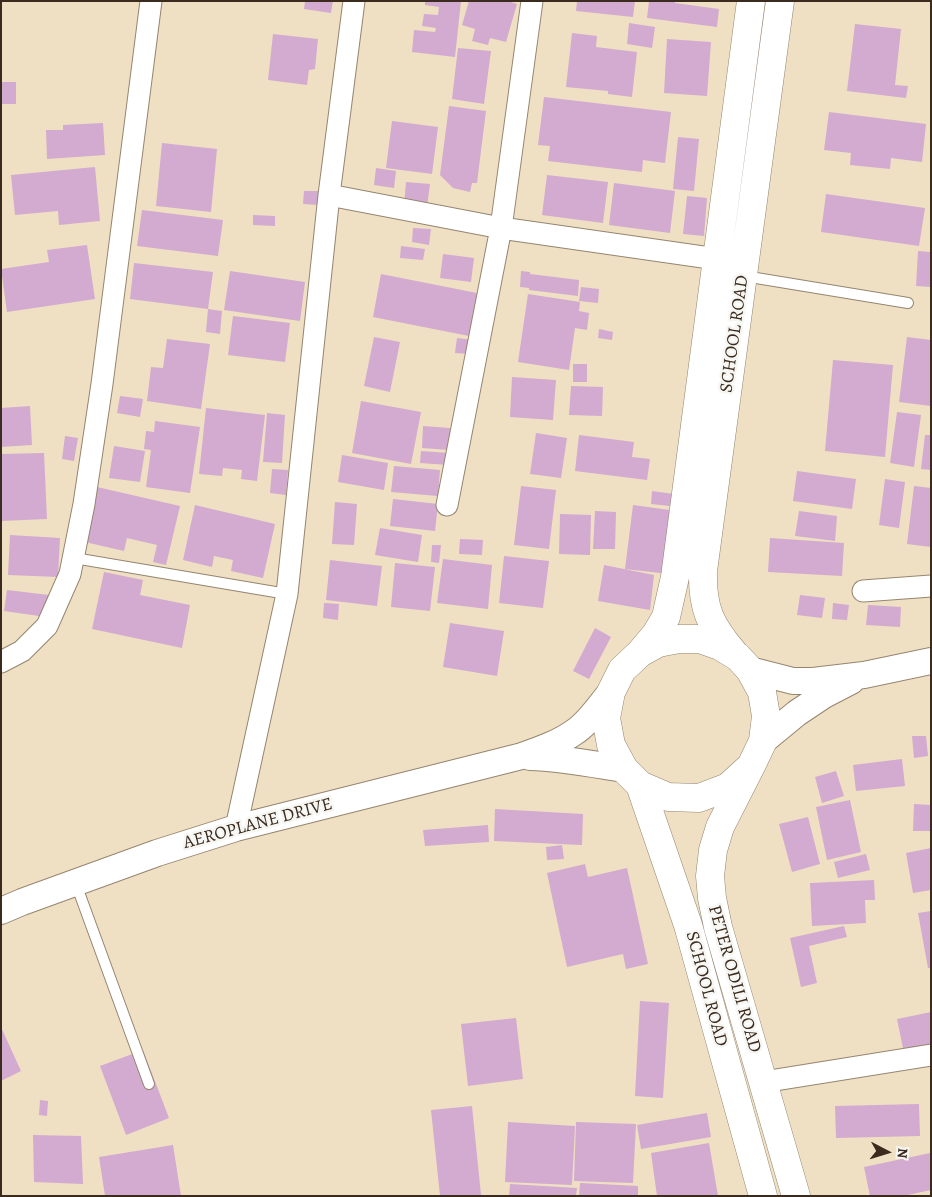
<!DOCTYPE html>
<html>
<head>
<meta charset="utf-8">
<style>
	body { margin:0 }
	#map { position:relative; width:932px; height:1197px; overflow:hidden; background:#efe0c3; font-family:Alegreya,serif }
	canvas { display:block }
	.frame { position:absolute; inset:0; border:2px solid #3b2a1e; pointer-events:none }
	.north { position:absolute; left:862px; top:1127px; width:50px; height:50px; -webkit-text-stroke:4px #f6f6f2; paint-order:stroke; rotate:95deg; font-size:14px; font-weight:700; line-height:20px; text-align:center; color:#3b2a1e }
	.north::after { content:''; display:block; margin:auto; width:18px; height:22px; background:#3b2a1e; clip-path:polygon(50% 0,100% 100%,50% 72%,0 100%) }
</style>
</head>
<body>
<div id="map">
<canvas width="932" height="1197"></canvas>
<div class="frame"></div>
<div class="north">N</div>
</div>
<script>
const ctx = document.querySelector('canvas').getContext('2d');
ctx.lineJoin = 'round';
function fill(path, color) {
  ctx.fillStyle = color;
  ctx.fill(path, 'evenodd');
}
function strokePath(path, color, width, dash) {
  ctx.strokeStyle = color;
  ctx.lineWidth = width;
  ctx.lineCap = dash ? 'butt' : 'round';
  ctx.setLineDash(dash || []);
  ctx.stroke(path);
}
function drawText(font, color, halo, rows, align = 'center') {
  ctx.font = font + ' Alegreya,serif';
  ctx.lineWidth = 5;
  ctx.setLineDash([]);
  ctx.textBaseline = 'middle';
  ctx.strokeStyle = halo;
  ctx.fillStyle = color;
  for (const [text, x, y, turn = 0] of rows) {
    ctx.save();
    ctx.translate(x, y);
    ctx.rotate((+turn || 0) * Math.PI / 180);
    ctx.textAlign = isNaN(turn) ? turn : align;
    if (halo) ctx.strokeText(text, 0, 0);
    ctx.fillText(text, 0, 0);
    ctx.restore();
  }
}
fill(new Path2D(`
	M 305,1 L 333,1 L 331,13 L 304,9 Z
	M 425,1 L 461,1 L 455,57 L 412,52 L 414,30 L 435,32 L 436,28 L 422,26 L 424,14 L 438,15 L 439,7 L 425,5 Z
	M 469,1 L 508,1 L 517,4 L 506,42 L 490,38 L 488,45 L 472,41 L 475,29 L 462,25 Z
	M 577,1 L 635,1 L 633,17 L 576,11 Z
	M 649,1 L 675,1 L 675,3 L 719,9 L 717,27 L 647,18 Z
	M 629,23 L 655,27 L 652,48 L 627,44 Z
	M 855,24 L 901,29 L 895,85 L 908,86 L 906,98 L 847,91 Z
	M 572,33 L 597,36 L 596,47 L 637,52 L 632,97 L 608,94 L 608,91 L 566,87 Z
	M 273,34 L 318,39 L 315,69 L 309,70 L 307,85 L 268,80 Z
	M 667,39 L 711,42 L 707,96 L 664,93 Z
	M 458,48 L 491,51 L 484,104 L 452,99 Z
	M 1,82 L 16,82 L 16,104 L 1,104 Z
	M 544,97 L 671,112 L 665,163 L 643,160 L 642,172 L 548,161 L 550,146 L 538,145 Z
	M 449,106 L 486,111 L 477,183 L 472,183 L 470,192 L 453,188 L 440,175 Z
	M 829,112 L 926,124 L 922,162 L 891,158 L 890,169 L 850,165 L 851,153 L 824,150 Z
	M 392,121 L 438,127 L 432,174 L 386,168 Z
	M 103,123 L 105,155 L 47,159 L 46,130 L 63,130 L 63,125 Z
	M 678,137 L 699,139 L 694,191 L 673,189 Z
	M 162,143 L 217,149 L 211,212 L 156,206 Z
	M 95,167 L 100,221 L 59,225 L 58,211 L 15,215 L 11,175 Z
	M 376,168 L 396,171 L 394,188 L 374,185 Z
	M 547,175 L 608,182 L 603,223 L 542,215 Z
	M 406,182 L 430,184 L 427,207 L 404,205 Z
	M 614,183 L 675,191 L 670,233 L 609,225 Z
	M 304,191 L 319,191 L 319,205 L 303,204 Z
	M 826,194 L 925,208 L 919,246 L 821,232 Z
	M 687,196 L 707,198 L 704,236 L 683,234 Z
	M 142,210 L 223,220 L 218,256 L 137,246 Z
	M 253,215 L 275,216 L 275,226 L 253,225 Z
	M 413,228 L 431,229 L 429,245 L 412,242 Z
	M 87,245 L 95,299 L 7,312 L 1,269 L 49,262 L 47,250 Z
	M 401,246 L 425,249 L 423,260 L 400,258 Z
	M 918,251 L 931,252 L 931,287 L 916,286 Z
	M 443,254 L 474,258 L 471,282 L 440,278 Z
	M 134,263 L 213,272 L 208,309 L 130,299 Z
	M 230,271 L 305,282 L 300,321 L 224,310 Z
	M 521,271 L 530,272 L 530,274 L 579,280 L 578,296 L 529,290 L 529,288 L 520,287 Z
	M 381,274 L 477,293 L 469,336 L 373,317 Z
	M 581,287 L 599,289 L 598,303 L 579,301 Z
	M 528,294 L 580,302 L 579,311 L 589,313 L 587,330 L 575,328 L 569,370 L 518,362 Z
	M 208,309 L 222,311 L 220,334 L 206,332 Z
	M 233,316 L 290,323 L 285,362 L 228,355 Z
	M 599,329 L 613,332 L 612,340 L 598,338 Z
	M 374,337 L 400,342 L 390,392 L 364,386 Z
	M 907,337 L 931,340 L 931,406 L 899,402 Z
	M 457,338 L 473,340 L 471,354 L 455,353 Z
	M 167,339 L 210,344 L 201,409 L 147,401 L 151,367 L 163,368 Z
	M 833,360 L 893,365 L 885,457 L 825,451 Z
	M 573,364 L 587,364 L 587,382 L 573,382 Z
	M 512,377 L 556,380 L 553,420 L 510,417 Z
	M 571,386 L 603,387 L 602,416 L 569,415 Z
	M 120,396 L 143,399 L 140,417 L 117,413 Z
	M 361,401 L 421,412 L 411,464 L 352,453 Z
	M 30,406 L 32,445 L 1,447 L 1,408 Z
	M 206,408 L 265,415 L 257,481 L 241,479 L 242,470 L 223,468 L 222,476 L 199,474 Z
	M 897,412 L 921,415 L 914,467 L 890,463 Z
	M 267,413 L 285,415 L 282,463 L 263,462 Z
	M 155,421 L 200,427 L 190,493 L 146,487 L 151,450 L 144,449 L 146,431 L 154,432 Z
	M 423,426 L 450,428 L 449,450 L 422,448 Z
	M 536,433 L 567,438 L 561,478 L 530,474 Z
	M 579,435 L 634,442 L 632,457 L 650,459 L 647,480 L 575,471 Z
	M 925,435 L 931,435 L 931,470 L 921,469 Z
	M 65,436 L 78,438 L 74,461 L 62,459 Z
	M 114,446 L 145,451 L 140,482 L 109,478 Z
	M 421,451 L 450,453 L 449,465 L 420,463 Z
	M 44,453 L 47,519 L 1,521 L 1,454 Z
	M 342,455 L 388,463 L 384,490 L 338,482 Z
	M 394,466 L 440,470 L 438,496 L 391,492 Z
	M 272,469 L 288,470 L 286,495 L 270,493 Z
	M 797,471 L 856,479 L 852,509 L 793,501 Z
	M 885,479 L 905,482 L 899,528 L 879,525 Z
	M 521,486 L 556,490 L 549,549 L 514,545 Z
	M 914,486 L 931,488 L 931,547 L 907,544 Z
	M 97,487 L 180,506 L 166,565 L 153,562 L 157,545 L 127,538 L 124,551 L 85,542 Z
	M 652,491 L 681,495 L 679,507 L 651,504 Z
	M 393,499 L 438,504 L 435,531 L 390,526 Z
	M 335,502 L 357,504 L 354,545 L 332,544 Z
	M 195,505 L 275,524 L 263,578 L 231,571 L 233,560 L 214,556 L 212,567 L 183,560 Z
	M 633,505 L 677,511 L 669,574 L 625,569 Z
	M 595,511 L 616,512 L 615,549 L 593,549 Z
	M 799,511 L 837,516 L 835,541 L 795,536 Z
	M 560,514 L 591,515 L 590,555 L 559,554 Z
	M 380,528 L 422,535 L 418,562 L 375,555 Z
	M 10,535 L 60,538 L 58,577 L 8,575 Z
	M 770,538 L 844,543 L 842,576 L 768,572 Z
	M 460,539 L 483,540 L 482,555 L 459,554 Z
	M 432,545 L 441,545 L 439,563 L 431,562 Z
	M 504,556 L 549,561 L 543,608 L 499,603 Z
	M 443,559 L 492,565 L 488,609 L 437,603 Z
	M 330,560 L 382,566 L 377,606 L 326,600 Z
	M 395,563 L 435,567 L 430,611 L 391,607 Z
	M 604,565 L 654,575 L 650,610 L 598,601 Z
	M 104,572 L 143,580 L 140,595 L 190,605 L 182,648 L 92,629 Z
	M 7,590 L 49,595 L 46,617 L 4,611 Z
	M 800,595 L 825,598 L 822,618 L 797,615 Z
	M 324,603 L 339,604 L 338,620 L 323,618 Z
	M 833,603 L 849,605 L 847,620 L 832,619 Z
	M 868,605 L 901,607 L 900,627 L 866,625 Z
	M 450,623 L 504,631 L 497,676 L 443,667 Z
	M 595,628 L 611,637 L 589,679 L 573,671 Z
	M 912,736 L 926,736 L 928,756 L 914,758 Z
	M 902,759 L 905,786 L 856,791 L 853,765 Z
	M 836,771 L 844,796 L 822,803 L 815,777 Z
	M 850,800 L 861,852 L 827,860 L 816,807 Z
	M 914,804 L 931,805 L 931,831 L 913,831 Z
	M 495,809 L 583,814 L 582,845 L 494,841 Z
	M 808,817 L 820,864 L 792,872 L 779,824 Z
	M 488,825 L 489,842 L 425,846 L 423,830 Z
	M 562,845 L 564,859 L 547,860 L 546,847 Z
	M 931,848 L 931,890 L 913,893 L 906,853 Z
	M 866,854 L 870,870 L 838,878 L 834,862 Z
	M 585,864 L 588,877 L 627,868 L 648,964 L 626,969 L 623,954 L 567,967 L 547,873 Z
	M 874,880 L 875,900 L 865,900 L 866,923 L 812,926 L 810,883 Z
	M 931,911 L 931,968 L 928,968 L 918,913 Z
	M 844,926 L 847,937 L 809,946 L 817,983 L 801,987 L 790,938 Z
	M 640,1001 L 669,1003 L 663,1098 L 635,1096 Z
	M 931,1012 L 931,1053 L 905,1058 L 897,1019 Z
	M 516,1018 L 523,1079 L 468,1086 L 461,1024 Z
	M 1,1027 L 21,1071 L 1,1081 Z
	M 143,1050 L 169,1118 L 126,1135 L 100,1066 Z
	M 40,1100 L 48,1101 L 47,1116 L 39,1115 Z
	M 919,1104 L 920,1136 L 836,1138 L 835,1106 Z
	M 472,1106 L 481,1195 L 440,1196 L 431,1110 Z
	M 707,1113 L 711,1137 L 641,1149 L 637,1125 Z
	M 508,1122 L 575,1126 L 572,1185 L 505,1182 Z
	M 576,1122 L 636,1124 L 633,1183 L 574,1181 Z
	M 33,1135 L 81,1136 L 83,1184 L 34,1182 Z
	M 709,1143 L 718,1196 L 657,1196 L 651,1153 Z
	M 173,1145 L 181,1196 L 105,1196 L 99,1157 Z
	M 930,1153 L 931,1159 L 931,1190 L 903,1196 L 870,1196 L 864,1167 Z
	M 580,1183 L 638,1186 L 638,1196 L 579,1196 Z
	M 510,1184 L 577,1188 L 576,1196 L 509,1196 Z`), '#d3aad0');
const service = new Path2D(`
	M 744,276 L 908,303
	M 80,559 L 287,594
	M 76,884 L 149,1084`);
const minor = new Path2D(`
	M 329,195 L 501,228 L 717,259
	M 447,505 L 501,228 L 532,1
	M 863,591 L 931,586
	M 1,662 L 22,651 L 47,626 L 70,574 L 84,504 L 102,384 L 151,1
	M 236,828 L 287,594 L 329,195 L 354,1
	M 763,1082 L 931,1055`);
const tertiary = new Path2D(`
	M 750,670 L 793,681 L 813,681 L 864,675 L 931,661
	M 763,741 L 797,713 L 824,695 L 851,681
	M 530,757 C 562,758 592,764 624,769
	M 1,911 L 22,902 L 157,853 L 236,828 L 522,756 C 539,750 557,744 573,733 C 588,724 599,706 611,692`);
const primary = new Path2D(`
	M 733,652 C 710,625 702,608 703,571 L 780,1
	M 640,653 L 656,634 L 666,617 L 675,577 L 751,1
	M 751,766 L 728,787 L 699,798 L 668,797 L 640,785 L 624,769 L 611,745 L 606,718 L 611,692 L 622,670 L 640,653 L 658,643 L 679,639 L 700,639 L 720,646 L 738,657 L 750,670 L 762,692 L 766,716 L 763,741 L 751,766 L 720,827 L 713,850 L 710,876 L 712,898 L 718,927 L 796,1196
	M 640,785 L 688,925 L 763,1196`);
strokePath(service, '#958570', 12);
strokePath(minor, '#958570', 23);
strokePath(tertiary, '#958570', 28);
strokePath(primary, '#958570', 29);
strokePath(service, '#fff', 10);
strokePath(minor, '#fff', 21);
strokePath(tertiary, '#fff', 26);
strokePath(primary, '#fff', 28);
drawText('18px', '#3b2a1e', '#f6f6f2', [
	["SCHOOL ROAD",735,334,-82],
	["AEROPLANE DRIVE",258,824,-15],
	["PETER ODILI ROAD",734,979,74],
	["SCHOOL ROAD",706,989,75]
]);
</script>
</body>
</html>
